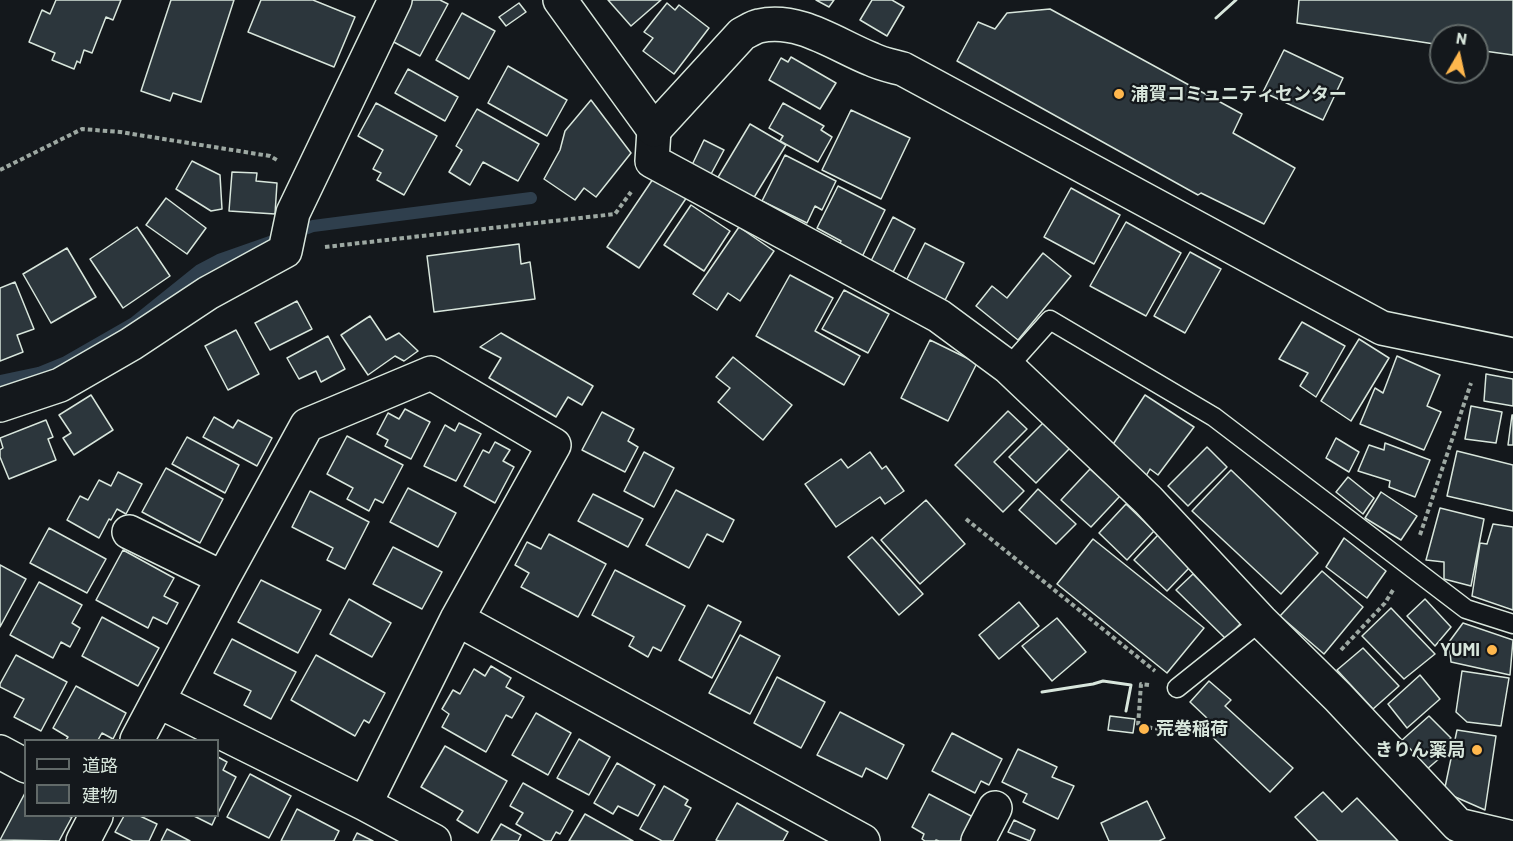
<!DOCTYPE html>
<html>
<head>
<meta charset="utf-8">
<style>
	body { margin:0 }
	#map { position:relative; width:1513px; height:841px; overflow:hidden; background:#14181c; font-family:Barlow,"Noto Sans JP",sans-serif }
	canvas { display:block }
	.legend { position:absolute; left:24px; top:739px; width:195px; height:78px; box-sizing:border-box; background:#14181c; border:2px solid #626a69; margin:0; padding:8px 10px; list-style:none; font-size:18px; color:#d8e6dc }
	.legend li { display:flex; align-items:center; gap:12px; height:30px }
	.legend b { width:30px; border:2px solid #626a69 }
	.north { position:absolute; left:1429px; top:24px; width:60px; height:60px; box-sizing:border-box; background:#14181c; border:2px solid #626a69; border-radius:50%; rotate:9deg; font-size:16px; font-weight:700; line-height:24px; text-align:center; color:#d8e6dc }
	.north::after { content:''; display:block; margin:auto; width:21px; height:27px; background:#ffb74d; clip-path:polygon(50% 0,100% 100%,50% 72%,0 100%) }
</style>
</head>
<body>
<div id="map">
<canvas width="1513" height="841"></canvas>
<ul class="legend">
<li><b style="height:8px;background:#14181c"></b>道路</li>
<li><b style="height:16px;background:#2c363c"></b>建物</li>
</ul>
<div class="north">N</div>
</div>
<script>
const ctx = document.querySelector('canvas').getContext('2d');
ctx.lineJoin = 'round';
function strokePath(path, color, width, dash) {
  ctx.strokeStyle = color;
  ctx.lineWidth = width;
  ctx.lineCap = dash ? 'butt' : 'round';
  ctx.setLineDash(dash || []);
  ctx.stroke(path);
}
function fill(path, color) {
  ctx.fillStyle = color;
  ctx.fill(path, 'evenodd');
}
function drawText(font, color, halo, rows, align = 'center') {
  ctx.font = font + ' Barlow,"Noto Sans JP",sans-serif';
  ctx.lineWidth = 4.5;
  ctx.setLineDash([]);
  ctx.textBaseline = 'middle';
  ctx.strokeStyle = halo;
  ctx.fillStyle = color;
  for (const [text, x, y, turn = 0] of rows) {
    ctx.save();
    ctx.translate(x, y);
    ctx.rotate((+turn || 0) * Math.PI / 180);
    ctx.textAlign = isNaN(turn) ? turn : align;
    if (halo) ctx.strokeText(text, 0, 0);
    ctx.fillText(text, 0, 0);
    ctx.restore();
  }
}
strokePath(new Path2D(`
	M 292,234 L 313,226 L 531,198
	M 0,381 L 39,373 L 66,362 L 134,323 L 200,270 L 219,260 L 276,240`), '#2f3f4d', 12);
const building = new Path2D(`
	M 56,0 L 121,0 L 113,20 L 106,17 L 92,53 L 84,50 L 80,63 L 77,61 L 74,69 L 52,60 L 55,53 L 29,42 L 42,10 L 50,14 Z
	M 171,0 L 234,0 L 201,102 L 173,93 L 170,101 L 141,91 Z
	M 261,0 L 313,0 L 355,17 L 334,67 L 248,32 Z
	M 412,0 L 440,0 L 448,4 L 420,56 L 390,40 Z
	M 608,0 L 661,0 L 631,26 Z
	M 816,0 L 834,0 L 829,7 Z
	M 872,0 L 892,0 L 904,7 L 887,36 L 860,20 Z
	M 1299,0 L 1513,0 L 1513,55 L 1477,50 L 1477,36 L 1441,36 L 1441,45 L 1297,23 Z
	M 519,3 L 526,12 L 506,26 L 499,17 Z
	M 667,3 L 675,10 L 679,5 L 709,28 L 674,74 L 643,51 L 653,38 L 644,32 Z
	M 1050,9 L 1242,114 L 1233,133 L 1295,168 L 1264,224 L 1201,193 L 1198,195 L 957,61 L 978,22 L 995,29 L 1007,13 Z
	M 462,13 L 495,31 L 469,79 L 436,60 Z
	M 1284,50 L 1343,78 L 1323,120 L 1263,92 Z
	M 791,57 L 836,83 L 820,109 L 769,80 L 781,58 L 788,62 Z
	M 508,66 L 567,100 L 547,136 L 488,103 Z
	M 408,69 L 458,97 L 445,121 L 395,93 Z
	M 591,100 L 631,153 L 596,197 L 584,188 L 575,200 L 544,179 L 560,150 L 565,131 Z
	M 376,103 L 437,136 L 404,195 L 377,180 L 381,173 L 373,169 L 383,150 L 358,136 Z
	M 783,103 L 824,126 L 821,130 L 832,137 L 818,162 L 780,141 L 783,136 L 769,128 Z
	M 477,109 L 539,144 L 518,181 L 483,162 L 470,185 L 449,172 L 462,150 L 456,146 Z
	M 851,110 L 910,138 L 881,199 L 822,170 Z
	M 750,124 L 786,145 L 750,204 L 714,184 Z
	M 704,140 L 724,150 L 710,176 L 691,167 Z
	M 785,155 L 836,181 L 822,210 L 815,206 L 807,223 L 762,201 Z
	M 192,161 L 220,175 L 222,209 L 211,211 L 176,189 Z
	M 232,172 L 257,173 L 256,181 L 277,183 L 275,214 L 229,211 Z
	M 655,176 L 687,197 L 639,268 L 607,247 Z
	M 838,186 L 885,210 L 861,259 L 838,248 L 841,241 L 817,228 Z
	M 1071,188 L 1120,215 L 1094,264 L 1044,237 Z
	M 166,198 L 206,228 L 187,254 L 146,225 Z
	M 691,205 L 730,231 L 704,271 L 664,245 Z
	M 893,217 L 915,229 L 889,280 L 867,269 Z
	M 1126,222 L 1181,253 L 1146,316 L 1090,286 Z
	M 137,227 L 170,276 L 123,308 L 90,259 Z
	M 739,227 L 774,251 L 740,301 L 728,293 L 717,310 L 693,294 Z
	M 925,243 L 964,263 L 942,306 L 903,287 Z
	M 519,244 L 521,264 L 530,262 L 535,299 L 434,312 L 427,256 Z
	M 67,248 L 96,297 L 51,323 L 23,274 Z
	M 1190,252 L 1221,269 L 1185,333 L 1154,316 Z
	M 1043,253 L 1071,276 L 1018,340 L 976,306 L 992,286 L 1007,298 Z
	M 790,275 L 833,298 L 815,331 L 860,356 L 844,385 L 756,336 Z
	M 15,282 L 34,329 L 17,335 L 23,352 L 0,361 L 0,288 Z
	M 844,290 L 889,314 L 868,353 L 822,329 Z
	M 297,301 L 312,329 L 270,350 L 255,323 Z
	M 370,316 L 386,340 L 399,333 L 418,351 L 404,361 L 395,356 L 368,375 L 341,335 Z
	M 1302,322 L 1345,346 L 1316,397 L 1300,386 L 1308,373 L 1279,359 Z
	M 236,330 L 259,374 L 228,390 L 205,346 Z
	M 501,333 L 593,386 L 582,405 L 568,397 L 556,417 L 489,378 L 501,358 L 480,347 Z
	M 328,336 L 345,369 L 321,382 L 316,371 L 299,379 L 287,358 Z
	M 1359,339 L 1389,358 L 1351,421 L 1321,401 Z
	M 930,340 L 977,363 L 948,421 L 901,398 Z
	M 1397,356 L 1440,375 L 1427,406 L 1441,412 L 1424,450 L 1360,424 L 1375,388 L 1383,393 Z
	M 733,357 L 792,405 L 763,440 L 718,402 L 730,388 L 716,377 Z
	M 1486,374 L 1513,379 L 1513,406 L 1484,401 Z
	M 91,395 L 113,430 L 74,455 L 63,438 L 71,433 L 59,415 Z
	M 1145,395 L 1194,427 L 1158,475 L 1150,469 L 1146,476 L 1110,449 Z
	M 1471,406 L 1502,412 L 1496,443 L 1465,439 Z
	M 405,409 L 430,422 L 411,459 L 385,446 L 388,440 L 377,434 L 388,413 L 399,419 Z
	M 1008,411 L 1027,429 L 994,462 L 1024,491 L 1003,512 L 955,465 Z
	M 602,412 L 634,429 L 628,441 L 638,447 L 625,472 L 582,450 Z
	M 1512,415 L 1513,415 L 1513,445 L 1508,445 Z
	M 214,417 L 233,428 L 238,420 L 272,438 L 257,466 L 203,437 Z
	M 46,420 L 53,437 L 48,439 L 56,460 L 9,479 L 0,457 L 0,450 L 3,448 L 0,438 Z
	M 1044,422 L 1070,448 L 1036,483 L 1009,457 Z
	M 459,423 L 481,434 L 456,481 L 424,466 L 445,425 L 455,431 Z
	M 347,436 L 403,465 L 383,503 L 375,499 L 369,511 L 347,499 L 353,488 L 327,474 Z
	M 187,437 L 239,465 L 225,493 L 172,464 Z
	M 1336,438 L 1359,452 L 1349,472 L 1326,458 Z
	M 495,442 L 510,450 L 503,461 L 514,467 L 495,503 L 464,486 L 483,450 L 489,453 Z
	M 1385,443 L 1430,460 L 1415,497 L 1389,487 L 1390,481 L 1358,471 L 1369,445 L 1384,450 Z
	M 1207,447 L 1227,467 L 1188,506 L 1168,486 Z
	M 1457,451 L 1513,465 L 1513,511 L 1447,496 Z
	M 644,452 L 674,468 L 654,507 L 624,491 Z
	M 870,452 L 882,469 L 886,466 L 904,491 L 885,504 L 880,497 L 836,527 L 805,484 L 841,459 L 848,468 Z
	M 166,468 L 223,499 L 200,543 L 142,512 Z
	M 1090,469 L 1120,496 L 1091,527 L 1061,500 Z
	M 1231,470 L 1318,553 L 1281,594 L 1192,511 Z
	M 118,472 L 142,484 L 126,514 L 117,509 L 111,520 L 109,519 L 99,538 L 67,520 L 80,496 L 88,500 L 99,480 L 111,486 Z
	M 1348,477 L 1374,498 L 1363,514 L 1336,492 Z
	M 408,488 L 456,513 L 438,547 L 390,522 Z
	M 1038,489 L 1076,524 L 1056,544 L 1019,510 Z
	M 676,490 L 734,520 L 723,542 L 707,534 L 689,568 L 646,545 Z
	M 310,491 L 369,522 L 345,569 L 327,560 L 333,548 L 292,527 Z
	M 1381,492 L 1417,516 L 1401,540 L 1365,518 Z
	M 593,494 L 643,519 L 628,547 L 578,521 Z
	M 926,500 L 965,544 L 920,584 L 881,540 Z
	M 1126,504 L 1154,531 L 1127,560 L 1099,533 Z
	M 1440,508 L 1484,519 L 1471,586 L 1444,579 L 1444,562 L 1426,560 Z
	M 1493,524 L 1513,527 L 1513,610 L 1472,596 L 1480,543 L 1487,544 Z
	M 49,528 L 106,559 L 87,593 L 30,563 Z
	M 549,534 L 606,564 L 578,617 L 521,587 L 529,573 L 515,565 L 527,542 L 541,549 Z
	M 1158,535 L 1191,566 L 1167,591 L 1134,560 Z
	M 872,537 L 923,594 L 899,615 L 848,557 Z
	M 1344,538 L 1386,571 L 1367,598 L 1326,567 Z
	M 1093,539 L 1204,628 L 1167,673 L 1057,584 Z
	M 393,547 L 442,572 L 422,609 L 373,584 Z
	M 123,550 L 174,578 L 164,596 L 178,603 L 167,624 L 153,617 L 148,628 L 96,600 Z
	M 0,565 L 26,579 L 0,627 Z
	M 615,570 L 685,606 L 661,651 L 653,647 L 648,657 L 629,646 L 634,637 L 592,615 Z
	M 1322,571 L 1363,607 L 1324,654 L 1280,616 Z
	M 1193,574 L 1242,622 L 1226,639 L 1176,590 Z
	M 261,580 L 321,610 L 298,653 L 238,622 Z
	M 39,582 L 82,605 L 72,623 L 80,628 L 70,647 L 61,642 L 53,658 L 10,635 Z
	M 349,599 L 391,623 L 372,657 L 330,634 Z
	M 1425,599 L 1451,627 L 1435,646 L 1407,616 Z
	M 1019,602 L 1039,626 L 999,659 L 979,635 Z
	M 708,605 L 741,622 L 712,678 L 679,660 Z
	M 1391,608 L 1435,654 L 1404,679 L 1362,636 Z
	M 102,617 L 159,648 L 138,686 L 82,656 Z
	M 1057,618 L 1086,652 L 1052,681 L 1022,646 Z
	M 1463,623 L 1513,640 L 1510,675 L 1451,662 L 1449,642 Z
	M 740,635 L 780,656 L 750,714 L 709,693 Z
	M 232,639 L 296,672 L 271,719 L 244,705 L 251,691 L 214,673 Z
	M 1363,648 L 1399,686 L 1373,709 L 1337,670 Z
	M 16,655 L 67,682 L 41,731 L 14,717 L 24,699 L 0,687 L 0,684 Z
	M 316,655 L 385,693 L 369,723 L 364,720 L 355,736 L 291,700 Z
	M 491,666 L 511,678 L 506,687 L 524,697 L 512,718 L 506,715 L 486,752 L 442,727 L 449,714 L 442,709 L 453,690 L 460,694 L 474,669 L 485,676 Z
	M 1462,671 L 1509,678 L 1501,726 L 1467,722 L 1456,712 Z
	M 1420,675 L 1440,699 L 1407,728 L 1388,704 Z
	M 777,677 L 825,702 L 801,748 L 754,723 Z
	M 1209,681 L 1231,700 L 1225,706 L 1293,768 L 1270,792 L 1201,726 L 1209,720 L 1190,702 Z
	M 76,686 L 126,713 L 113,739 L 102,733 L 98,740 L 66,740 L 68,737 L 53,728 Z
	M 840,712 L 904,745 L 887,779 L 866,768 L 862,777 L 817,755 Z
	M 536,713 L 571,733 L 548,775 L 512,755 Z
	M 1110,716 L 1135,719 L 1133,733 L 1108,730 Z
	M 1429,716 L 1451,738 L 1444,745 L 1448,751 L 1426,770 L 1401,741 Z
	M 1457,730 L 1496,736 L 1485,810 L 1444,792 Z
	M 952,733 L 1002,759 L 989,785 L 981,781 L 975,793 L 932,771 Z
	M 579,739 L 610,757 L 589,795 L 557,778 Z
	M 445,746 L 507,781 L 478,833 L 457,820 L 463,811 L 421,787 Z
	M 1018,749 L 1057,767 L 1052,777 L 1074,786 L 1058,819 L 1023,802 L 1027,794 L 1002,782 Z
	M 218,757 L 227,762 L 223,770 L 236,777 L 218,813 Z
	M 617,763 L 655,785 L 638,816 L 618,806 L 613,814 L 594,803 Z
	M 250,774 L 291,796 L 269,838 L 227,817 Z
	M 523,783 L 573,811 L 560,834 L 556,832 L 551,841 L 545,841 L 516,824 L 523,813 L 510,806 Z
	M 664,786 L 688,800 L 685,805 L 691,808 L 673,841 L 662,841 L 640,829 Z
	M 1323,792 L 1342,812 L 1357,798 L 1398,841 L 1318,841 L 1295,817 Z
	M 25,793 L 26,816 L 68,816 L 72,817 L 59,841 L 0,840 Z
	M 929,794 L 973,817 L 960,841 L 939,841 L 936,840 L 935,841 L 925,841 L 922,839 L 924,834 L 912,827 Z
	M 1147,801 L 1165,838 L 1159,841 L 1109,841 L 1101,823 Z
	M 737,803 L 788,832 L 783,841 L 719,841 L 716,840 Z
	M 297,809 L 339,831 L 334,841 L 281,841 Z
	M 585,814 L 633,841 L 569,841 Z
	M 124,816 L 140,816 L 157,824 L 149,841 L 133,841 L 115,832 Z
	M 194,816 L 216,816 L 212,825 Z
	M 1014,820 L 1035,830 L 1030,841 L 1008,832 Z
	M 501,824 L 521,835 L 518,841 L 491,841 Z
	M 167,829 L 190,841 L 161,841 Z
	M 357,833 L 373,841 L 353,841 Z`);
fill(building, '#2c363c');
strokePath(building, '#d8e6dc', 1.5);
const service = new Path2D(`
	M 1008,367 L 1050,320 L 1214,417 L 1466,609 L 1513,624
	M 1177,688 L 1261,621`);
const minor = new Path2D(`
	M 654,130 L 652,161 L 939,316 L 1008,367 L 1148,500 L 1261,621 L 1338,697 L 1458,825 L 1513,838
	M 0,405 L 60,385 L 131,344 L 208,293 L 285,251 L 293,213 L 395,0
	M 129,532 L 223,578
	M 457,619 L 863,841
	M 158,701 L 365,804 L 434,841
	M 137,740 L 223,578 L 307,425 L 431,373 L 554,445 L 457,619 L 365,804
	M 0,752 L 26,766
	M 83,841 L 96,816
	M 978,841 L 995,808`);
const tertiary = new Path2D(`
	M 560,0 L 654,130 L 742,34 C 748,31 754,27 759,26 C 799,17 836,45 871,59 C 881,64 892,66 903,69 L 1382,328 L 1513,355`);
strokePath(service, '#d8e6dc', 21);
strokePath(minor, '#d8e6dc', 36);
strokePath(tertiary, '#d8e6dc', 36);
strokePath(new Path2D(`
	M 0,170 L 82,129 L 120,132 L 270,156 L 277,160
	M 325,247 L 615,214 L 631,192
	M 966,519 L 1155,671
	M 1420,535 L 1471,383
	M 1341,650 L 1385,603 L 1393,590
	M 1149,685 L 1141,684 L 1138,726 L 1168,730`), '#9da8a2', 4, [4.5, 3]);
strokePath(service, '#14181c', 18);
strokePath(minor, '#14181c', 33);
strokePath(tertiary, '#14181c', 33);
strokePath(new Path2D(`
	M 1216,18 L 1236,0
	M 1042,692 L 1093,684 L 1103,681 L 1131,685 L 1126,711`), '#d8e6dc', 3);
for (const [x, y, r, color] of [
	[1119,94,6,"#ffb74d"],
	[1492,650,6,"#ffb74d"],
	[1144,729,6,"#ffb74d"],
	[1477,750,6,"#ffb74d"]
]) {
  const dot = new Path2D();
  dot.arc(x, y, r, 0, 2 * Math.PI);
  ctx.fillStyle = color;
  ctx.fill(dot);
  strokePath(dot, '#14181c', 2);
}
drawText('bold 18px', '#d8e6dc', '#14181c', [
	["浦賀コミュニティセンター",1131,94],
	["YUMI",1480,650,"right"],
	["荒巻稲荷",1156,729],
	["きりん薬局",1465,750,"right"]
], 'left');
</script>
</body>
</html>
